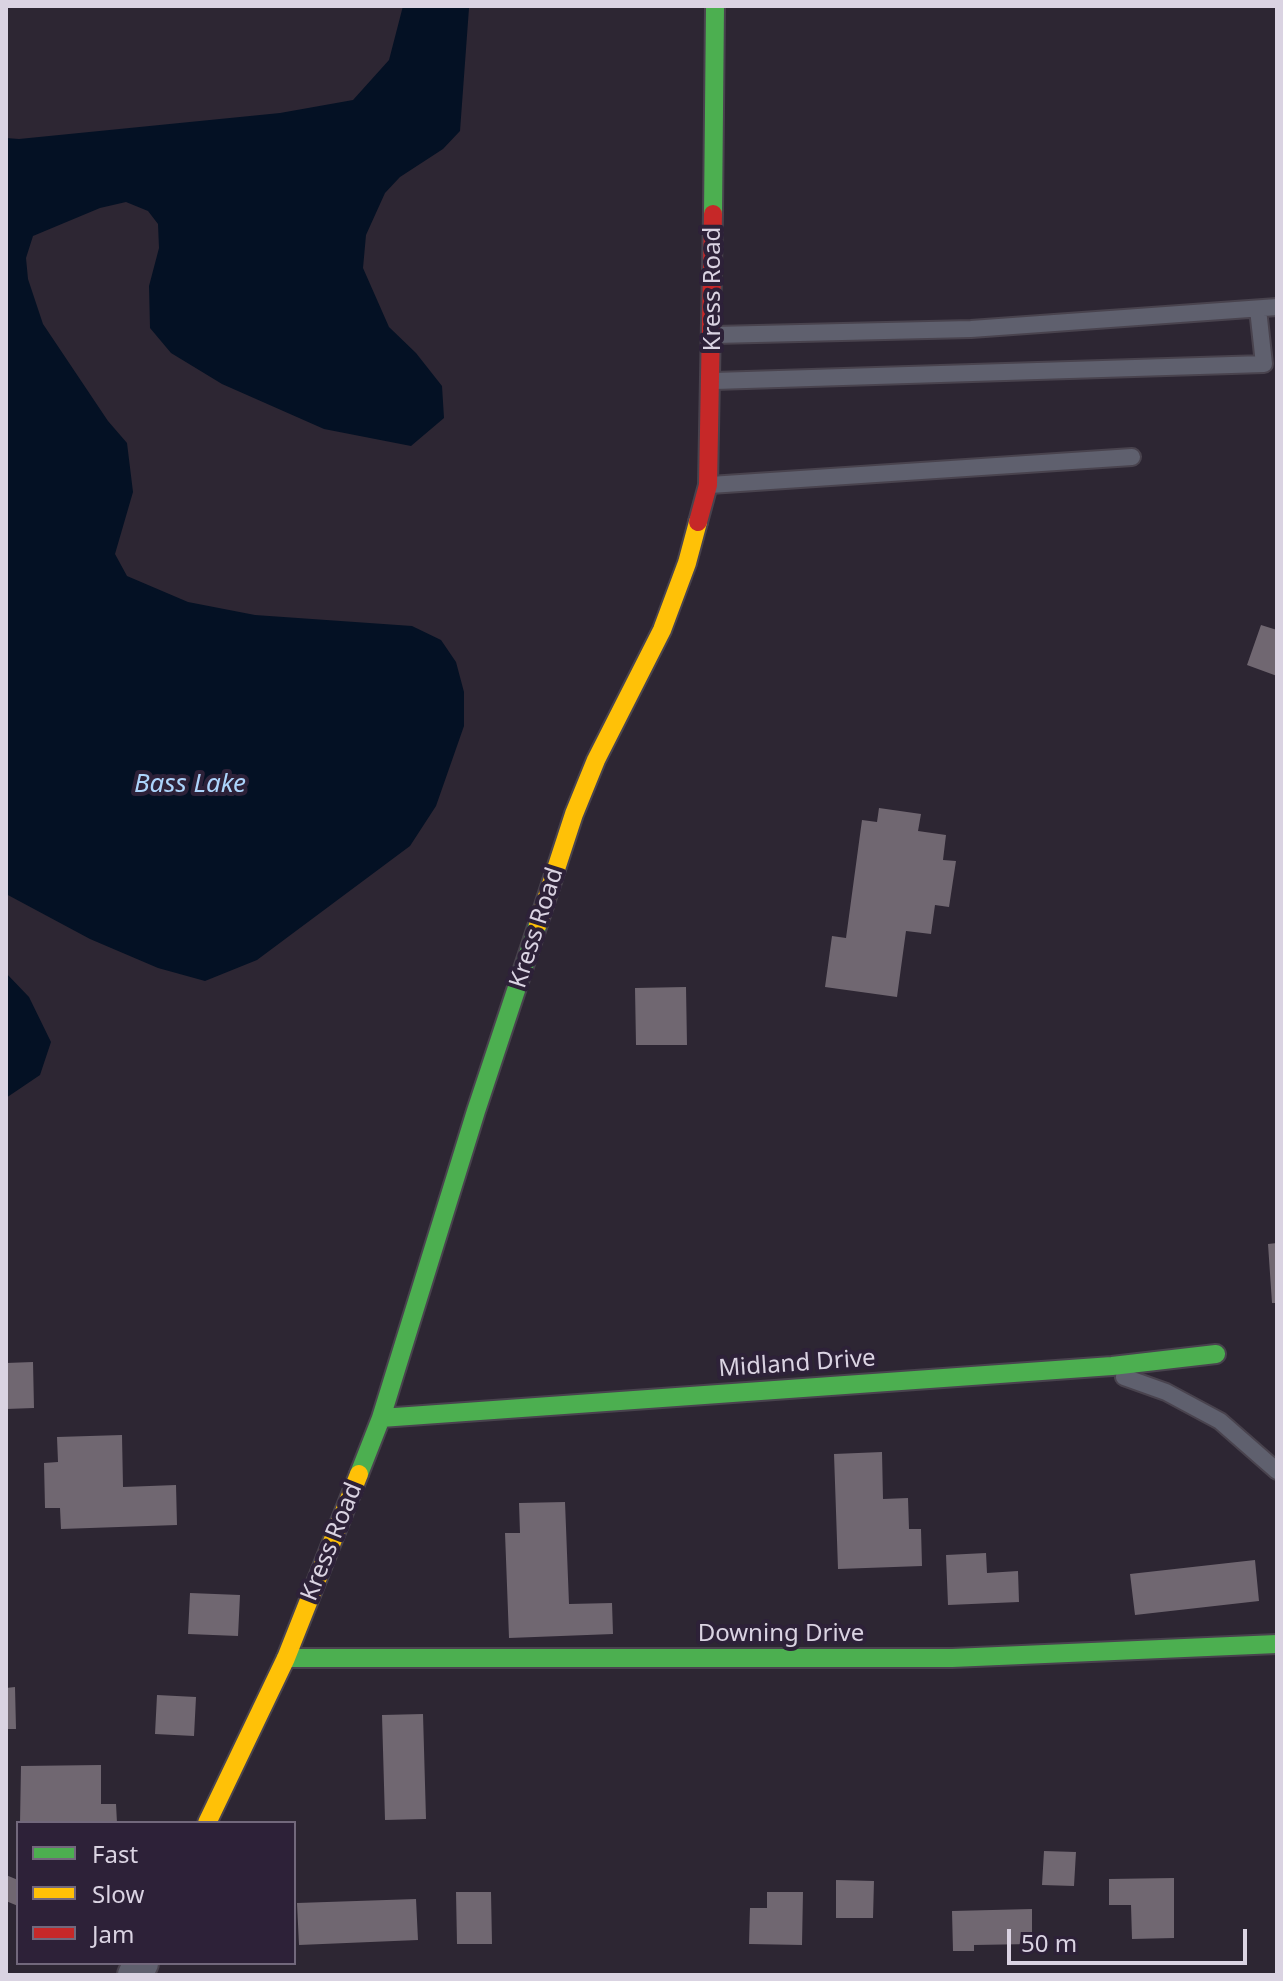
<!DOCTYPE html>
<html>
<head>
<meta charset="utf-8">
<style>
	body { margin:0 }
	#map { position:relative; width:1283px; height:1981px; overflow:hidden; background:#2d2633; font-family:"Noto Sans",sans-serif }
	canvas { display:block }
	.frame { position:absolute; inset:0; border:8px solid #dad3e2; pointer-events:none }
	.legend { position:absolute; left:16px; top:1821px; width:280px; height:144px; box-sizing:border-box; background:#2d2138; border:2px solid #72687c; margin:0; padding:10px 14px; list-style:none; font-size:24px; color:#dad3e2 }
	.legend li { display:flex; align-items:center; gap:16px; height:40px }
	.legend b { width:40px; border:2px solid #72687c }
	.scale { position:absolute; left:1007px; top:1929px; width:240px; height:36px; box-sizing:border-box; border:4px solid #dad3e2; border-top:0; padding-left:10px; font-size:24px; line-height:28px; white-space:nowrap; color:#dad3e2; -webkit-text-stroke:6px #2d2138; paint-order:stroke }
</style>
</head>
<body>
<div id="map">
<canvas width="1283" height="1981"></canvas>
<div class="frame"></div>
<ul class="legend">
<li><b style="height:10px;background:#4caf50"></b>Fast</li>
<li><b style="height:10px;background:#ffc107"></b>Slow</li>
<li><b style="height:10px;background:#c62828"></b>Jam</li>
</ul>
<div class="scale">50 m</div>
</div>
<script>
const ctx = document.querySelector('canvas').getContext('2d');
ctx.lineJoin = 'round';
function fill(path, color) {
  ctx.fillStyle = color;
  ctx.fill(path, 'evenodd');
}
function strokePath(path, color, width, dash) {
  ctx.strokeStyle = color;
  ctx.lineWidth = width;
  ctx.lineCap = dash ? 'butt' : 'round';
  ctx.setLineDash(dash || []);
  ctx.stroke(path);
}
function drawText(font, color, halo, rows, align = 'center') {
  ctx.font = font + ' "Noto Sans",sans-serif';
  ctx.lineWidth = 8;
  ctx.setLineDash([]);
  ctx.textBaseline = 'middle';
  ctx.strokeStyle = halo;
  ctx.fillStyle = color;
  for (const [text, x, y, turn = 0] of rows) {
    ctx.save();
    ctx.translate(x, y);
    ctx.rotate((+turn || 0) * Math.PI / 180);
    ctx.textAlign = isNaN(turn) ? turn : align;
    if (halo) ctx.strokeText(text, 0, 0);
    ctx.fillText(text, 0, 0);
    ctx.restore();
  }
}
fill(new Path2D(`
	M 403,6 L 469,8 L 460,131 L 443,149 L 400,177 L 385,193 L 366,235 L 363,268 L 389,327 L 416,353 L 442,386 L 444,418 L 411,446 L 324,429 L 222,384 L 171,353 L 150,328 L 149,286 L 159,248 L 158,224 L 148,211 L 126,202 L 100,208 L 33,236 L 26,258 L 28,279 L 43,324 L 108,421 L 127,443 L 133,492 L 115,554 L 127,576 L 188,602 L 255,615 L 412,626 L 441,640 L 456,662 L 464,692 L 464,726 L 436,806 L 410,846 L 257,960 L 205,981 L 158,968 L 90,939 L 6,894 L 6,138 L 19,139 L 280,113 L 353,100 L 389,60 Z
	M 6,973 L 29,997 L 51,1042 L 40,1075 L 6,1098 Z`), '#041124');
fill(new Path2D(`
	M 1261,625 L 1277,630 L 1277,676 L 1247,665 Z
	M 879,808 L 921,814 L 918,831 L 946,835 L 943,860 L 956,861 L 949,907 L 935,905 L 931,934 L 906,931 L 897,997 L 825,987 L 832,936 L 846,938 L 862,820 L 877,822 Z
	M 686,987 L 687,1045 L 636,1045 L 635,988 Z
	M 1277,1243 L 1277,1303 L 1272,1303 L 1268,1244 Z
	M 33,1362 L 34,1408 L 6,1409 L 6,1363 Z
	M 122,1435 L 123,1487 L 176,1485 L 177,1525 L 61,1529 L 60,1508 L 45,1508 L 44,1463 L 58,1462 L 57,1437 Z
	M 882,1452 L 883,1499 L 908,1498 L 909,1529 L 921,1529 L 922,1566 L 838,1569 L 834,1454 Z
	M 565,1502 L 569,1604 L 612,1603 L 613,1634 L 509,1638 L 505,1533 L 520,1533 L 519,1503 Z
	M 986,1553 L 987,1573 L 1018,1571 L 1019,1602 L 948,1605 L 946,1555 Z
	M 1255,1560 L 1259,1601 L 1135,1615 L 1130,1574 Z
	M 190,1593 L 240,1595 L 238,1636 L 188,1634 Z
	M 15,1687 L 16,1729 L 6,1729 L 6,1688 Z
	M 157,1695 L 196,1697 L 194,1736 L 155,1734 Z
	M 423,1714 L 426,1819 L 385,1820 L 382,1715 Z
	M 101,1765 L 101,1804 L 116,1804 L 117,1823 L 20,1823 L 21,1766 Z
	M 1044,1851 L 1076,1852 L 1074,1886 L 1042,1885 Z
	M 6,1875 L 18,1880 L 18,1906 L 6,1901 Z
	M 1174,1878 L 1174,1938 L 1132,1939 L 1131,1905 L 1109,1905 L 1109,1879 Z
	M 836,1880 L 874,1881 L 873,1918 L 836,1918 Z
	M 456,1892 L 491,1892 L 492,1944 L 457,1944 Z
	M 767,1892 L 803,1892 L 802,1945 L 749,1944 L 750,1908 L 767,1908 Z
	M 416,1899 L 418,1940 L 299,1945 L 297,1903 Z
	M 1032,1909 L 1032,1944 L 974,1945 L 974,1951 L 953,1951 L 952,1911 Z`), '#706771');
const lane = new Path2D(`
	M 714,335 L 971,329 L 1277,307
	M 714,381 L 1264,364 L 1258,309
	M 710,485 L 1132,457
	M 1124,1377 L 1166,1392 L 1220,1421 L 1277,1471`);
const street = new Path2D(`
	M 135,1975 L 141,1963`);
const fast = new Path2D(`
	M 713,214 L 715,6
	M 381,1418 L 1112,1366 L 1216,1354
	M 359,1474 L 381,1418 L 476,1111 L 538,924
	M 286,1658 L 952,1658 L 1277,1644`);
const slow = new Path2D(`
	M 538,924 L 574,814 L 596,760 L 662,630 L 687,563 L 698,522
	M 207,1823 L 286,1658 L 359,1474`);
const jam = new Path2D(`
	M 698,522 L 708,485 L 713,214`);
strokePath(lane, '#49434e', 20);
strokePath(street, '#49434e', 38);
strokePath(fast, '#49434e', 22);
strokePath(slow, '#49434e', 22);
strokePath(jam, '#49434e', 22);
strokePath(lane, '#5f606e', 16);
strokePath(street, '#5f606e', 34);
strokePath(fast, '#4caf50', 18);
strokePath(slow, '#ffc107', 18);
strokePath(jam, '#c62828', 18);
drawText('24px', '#dad3e2', '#2d2138', [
	["Kress Road",713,289,-90],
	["Kress Road",537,928,-72],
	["Midland Drive",797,1364,-4],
	["Kress Road",332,1542,-68],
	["Downing Drive",781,1634]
]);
drawText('italic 26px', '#acd4fb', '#2d2138', [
	["Bass Lake",190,785]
]);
</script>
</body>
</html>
